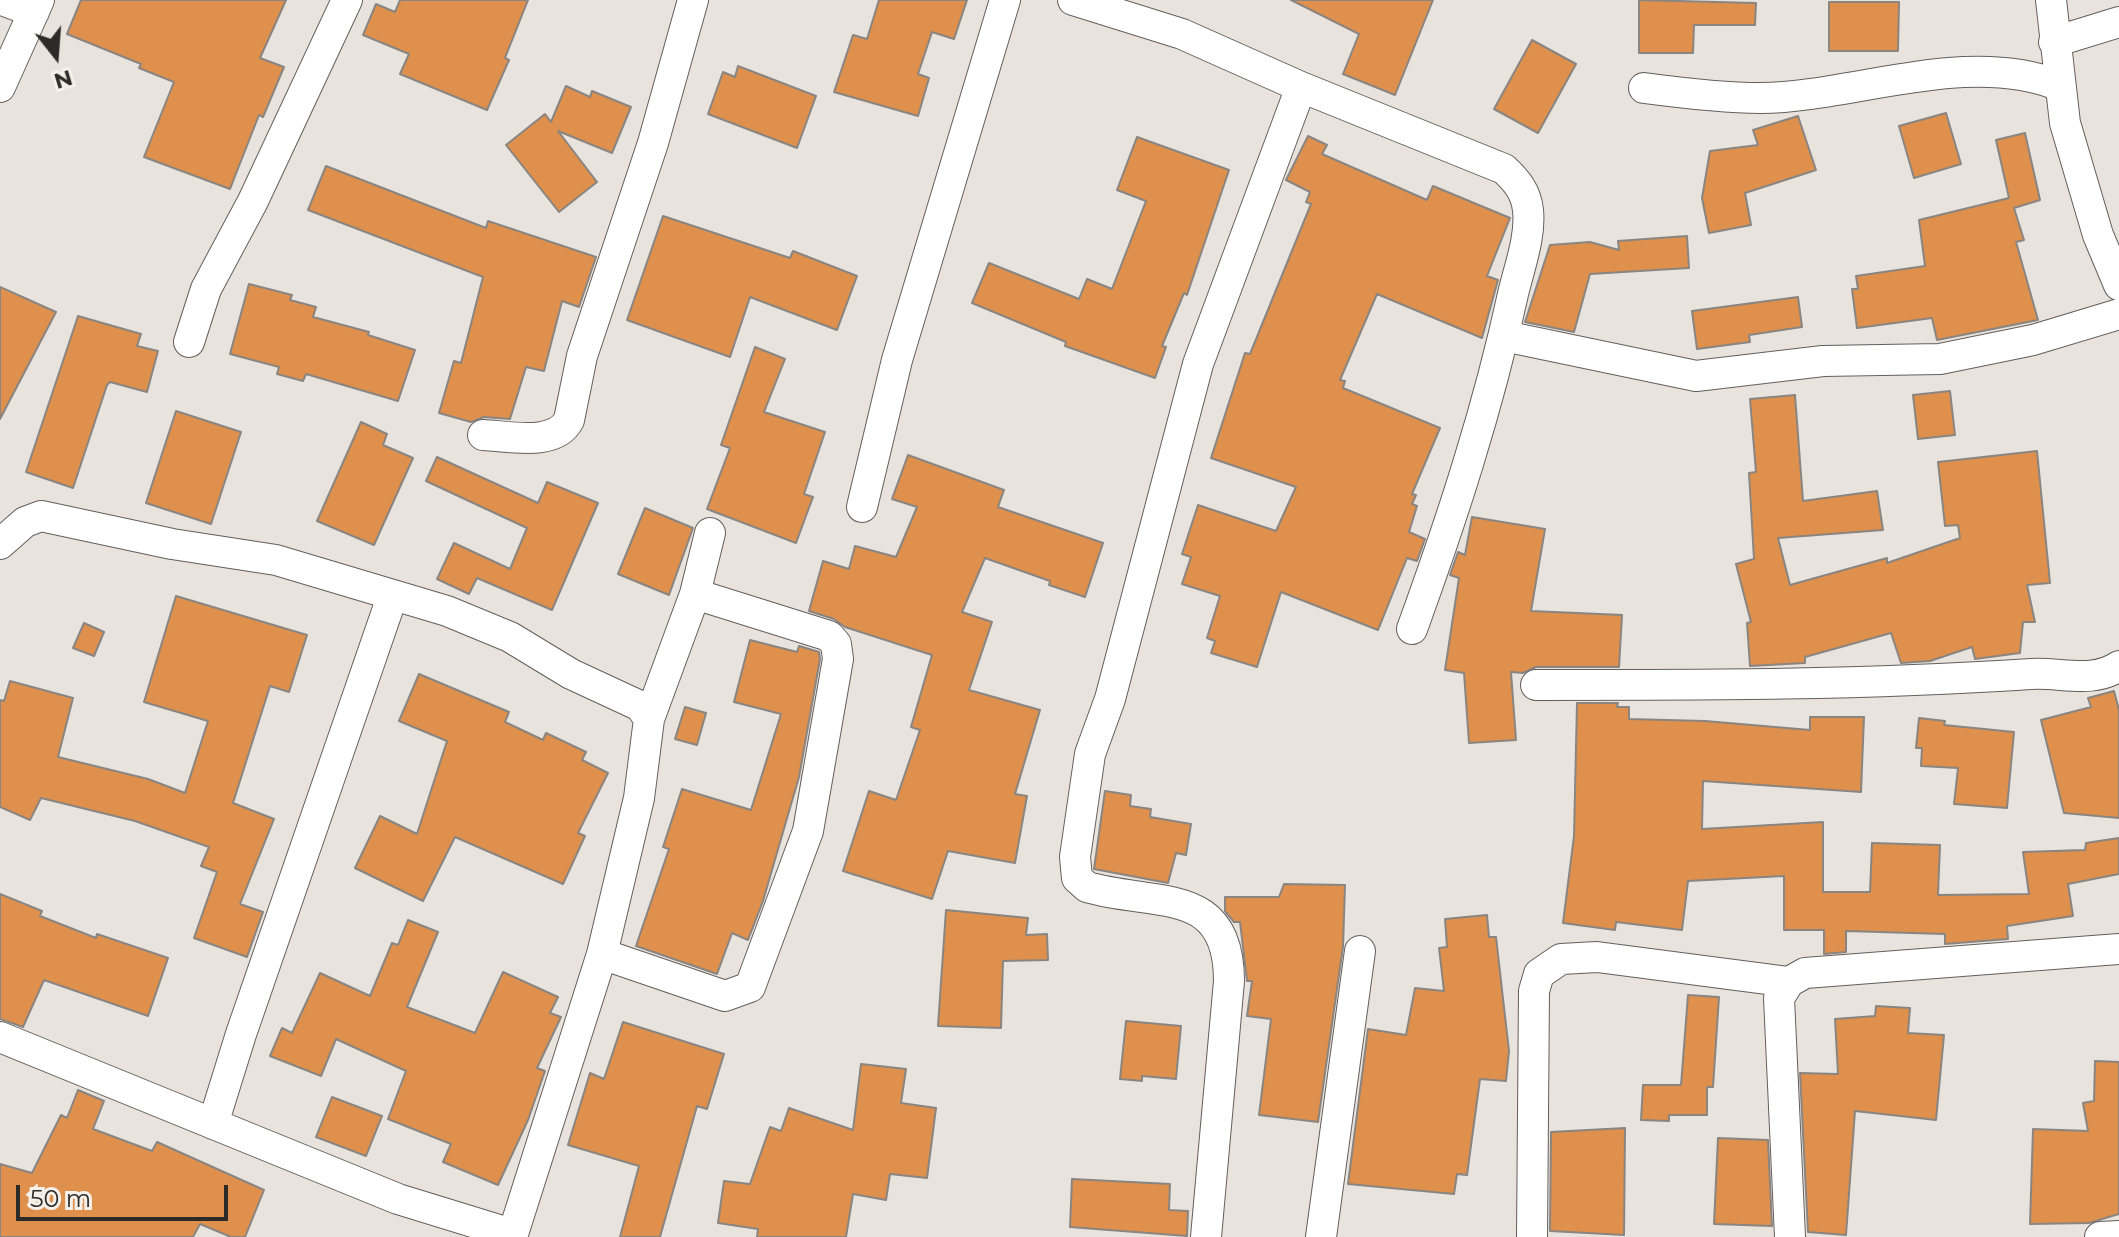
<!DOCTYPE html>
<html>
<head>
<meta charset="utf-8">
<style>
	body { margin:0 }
	#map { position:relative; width:2119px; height:1237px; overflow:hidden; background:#e9e3de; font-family:Montserrat,sans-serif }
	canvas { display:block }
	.north { position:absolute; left:16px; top:16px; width:80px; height:80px; -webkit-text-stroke:6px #f6f0eb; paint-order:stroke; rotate:163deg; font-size:22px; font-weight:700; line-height:32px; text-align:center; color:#2d2b29 }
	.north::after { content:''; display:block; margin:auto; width:28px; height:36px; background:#2d2b29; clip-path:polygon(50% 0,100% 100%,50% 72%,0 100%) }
	.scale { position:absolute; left:16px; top:1185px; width:212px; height:36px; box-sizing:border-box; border:4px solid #2d2b29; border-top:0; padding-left:10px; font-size:24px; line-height:28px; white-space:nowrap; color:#2d2b29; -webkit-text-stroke:6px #f6f0eb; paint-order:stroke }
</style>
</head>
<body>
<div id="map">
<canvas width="2119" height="1237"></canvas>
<div class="north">N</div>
<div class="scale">50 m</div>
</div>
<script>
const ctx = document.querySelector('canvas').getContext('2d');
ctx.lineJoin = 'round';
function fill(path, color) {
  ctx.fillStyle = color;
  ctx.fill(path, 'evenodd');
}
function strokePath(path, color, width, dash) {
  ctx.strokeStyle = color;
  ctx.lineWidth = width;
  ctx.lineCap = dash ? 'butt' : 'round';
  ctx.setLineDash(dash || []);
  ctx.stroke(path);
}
const building = new Path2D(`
	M 81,0 L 286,0 L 260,58 L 284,67 L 263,117 L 259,115 L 230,189 L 144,157 L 174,82 L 139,68 L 141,64 L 67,34 Z
	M 400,0 L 528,0 L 505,58 L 509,60 L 487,110 L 400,74 L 409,54 L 363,35 L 376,4 L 395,12 Z
	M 879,0 L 967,0 L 954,39 L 932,32 L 918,74 L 929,78 L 918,116 L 834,92 L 853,35 L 867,39 Z
	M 1291,0 L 1433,0 L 1395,95 L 1343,74 L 1359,34 Z
	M 1639,0 L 1756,3 L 1755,25 L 1694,25 L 1693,53 L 1639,53 Z
	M 1829,2 L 1899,2 L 1898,51 L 1829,51 Z
	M 1532,40 L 1576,64 L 1538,133 L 1494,109 Z
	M 738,66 L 816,96 L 797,148 L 708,114 L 723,72 L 735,77 Z
	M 566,86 L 590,97 L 592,91 L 631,107 L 612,153 L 558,131 L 597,182 L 559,212 L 506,145 L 545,114 L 551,122 Z
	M 1946,113 L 1961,164 L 1914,178 L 1899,126 Z
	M 1798,116 L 1816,170 L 1745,193 L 1751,225 L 1709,233 L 1702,198 L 1710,151 L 1758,145 L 1753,130 Z
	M 2025,133 L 2040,200 L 2014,208 L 2024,240 L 2016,242 L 2038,320 L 1937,340 L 1932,318 L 1857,328 L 1852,289 L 1858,289 L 1856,276 L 1925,266 L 1919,220 L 2009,198 L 1996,140 Z
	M 1308,136 L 1327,145 L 1322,154 L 1427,200 L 1433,186 L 1510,218 L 1487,276 L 1498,280 L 1482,338 L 1377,294 L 1340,380 L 1345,381 L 1343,388 L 1440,428 L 1412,494 L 1416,495 L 1412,504 L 1417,506 L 1409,532 L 1425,539 L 1417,561 L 1407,558 L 1378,630 L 1281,592 L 1257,667 L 1211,653 L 1215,641 L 1207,638 L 1220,596 L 1182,584 L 1191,557 L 1182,554 L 1198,505 L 1276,531 L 1296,487 L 1211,458 L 1245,353 L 1250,354 L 1311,204 L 1306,202 L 1310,192 L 1286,180 Z
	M 1137,137 L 1229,170 L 1187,295 L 1184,293 L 1162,346 L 1166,347 L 1155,378 L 1065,346 L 1066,342 L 972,303 L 989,263 L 1079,299 L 1087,279 L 1112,289 L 1146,201 L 1117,190 Z
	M 326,166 L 486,228 L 488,221 L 596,257 L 579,307 L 562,301 L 544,371 L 526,367 L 510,419 L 484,417 L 471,422 L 439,413 L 454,361 L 461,363 L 483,277 L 308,210 Z
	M 663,216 L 790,258 L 793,251 L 857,276 L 837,330 L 750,297 L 730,357 L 627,320 Z
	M 1687,236 L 1689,268 L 1590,274 L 1574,332 L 1525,322 L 1550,245 L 1590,242 L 1619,250 L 1618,241 Z
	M 249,284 L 292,295 L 290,300 L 316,307 L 313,317 L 369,332 L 368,335 L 415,350 L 398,401 L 306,374 L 303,381 L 277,374 L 279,367 L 230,354 Z
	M 0,287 L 56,312 L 0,419 Z
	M 1798,297 L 1802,327 L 1749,335 L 1750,342 L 1697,349 L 1692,311 Z
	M 78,316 L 141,334 L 137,346 L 158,351 L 147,392 L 110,382 L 107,385 L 73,488 L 26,472 Z
	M 755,347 L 785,359 L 764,412 L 825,432 L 804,494 L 813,497 L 796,543 L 707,509 L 730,448 L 721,445 Z
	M 1950,391 L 1955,435 L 1918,439 L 1913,395 Z
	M 1795,395 L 1803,501 L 1877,491 L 1883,530 L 1778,538 L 1790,585 L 1887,558 L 1887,563 L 1960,538 L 1958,525 L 1945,526 L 1938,462 L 2037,451 L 2050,583 L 2027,585 L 2035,622 L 2023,622 L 2020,653 L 1975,659 L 1972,647 L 1930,661 L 1901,663 L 1891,633 L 1805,657 L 1805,663 L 1750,666 L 1747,623 L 1751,622 L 1736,564 L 1754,559 L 1749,473 L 1756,472 L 1750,399 Z
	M 176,411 L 241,432 L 211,524 L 146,503 Z
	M 361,422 L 387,434 L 383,445 L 413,458 L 374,545 L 317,521 Z
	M 908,455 L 1004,490 L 998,507 L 1103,543 L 1085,597 L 1049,585 L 1050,581 L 985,558 L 962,612 L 992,622 L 969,690 L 1040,710 L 1015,794 L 1027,796 L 1015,863 L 948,851 L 932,899 L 843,871 L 869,791 L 896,800 L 920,730 L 911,727 L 932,655 L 845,627 L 834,619 L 809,611 L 823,561 L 849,569 L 855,546 L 896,557 L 917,507 L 892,499 Z
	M 437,457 L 538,503 L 547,482 L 598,503 L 552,610 L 477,578 L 469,594 L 437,579 L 454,543 L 510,569 L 527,528 L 426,481 Z
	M 645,508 L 693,528 L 669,595 L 618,574 Z
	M 1472,517 L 1545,529 L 1531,611 L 1622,615 L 1619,667 L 1536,667 L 1523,673 L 1511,672 L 1516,740 L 1469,743 L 1464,673 L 1445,670 L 1459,578 L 1450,575 L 1458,552 L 1465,555 Z
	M 176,596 L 307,635 L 289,692 L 270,686 L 233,803 L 274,819 L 240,904 L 263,912 L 247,957 L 194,938 L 217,872 L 201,866 L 209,847 L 135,821 L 41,798 L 30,820 L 0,807 L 0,700 L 4,701 L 10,681 L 73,698 L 58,757 L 148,779 L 185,793 L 208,721 L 144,702 Z
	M 84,623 L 104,632 L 94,656 L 73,648 Z
	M 750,640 L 797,652 L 799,646 L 819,652 L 820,659 L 799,777 L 763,901 L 748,940 L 732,933 L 717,974 L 636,946 L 669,849 L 663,847 L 682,789 L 751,810 L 781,714 L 734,702 Z
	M 419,674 L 509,712 L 505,722 L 543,740 L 546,733 L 586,752 L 582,760 L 608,773 L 578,833 L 585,836 L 563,884 L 455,837 L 423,901 L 355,868 L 380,816 L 417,834 L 447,741 L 399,721 Z
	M 2114,691 L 2119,710 L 2119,818 L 2064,813 L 2041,720 L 2091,707 L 2088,698 Z
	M 1577,703 L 1618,703 L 1617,707 L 1629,707 L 1629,719 L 1705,721 L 1810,730 L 1810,717 L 1864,717 L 1861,792 L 1703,781 L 1702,829 L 1823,822 L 1823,892 L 1870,892 L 1872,843 L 1940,845 L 1938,895 L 2029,894 L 2023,852 L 2085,850 L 2086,843 L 2119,838 L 2119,874 L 2068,884 L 2073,916 L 2007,926 L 2008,939 L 1945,944 L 1945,934 L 1846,931 L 1846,952 L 1824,954 L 1824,930 L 1784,930 L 1784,876 L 1688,881 L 1682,930 L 1616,922 L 1615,930 L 1563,923 L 1574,836 Z
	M 685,707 L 706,713 L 697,745 L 675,739 Z
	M 1919,718 L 1945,721 L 1944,725 L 2014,732 L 2007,808 L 1954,804 L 1958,768 L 1921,766 L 1922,748 L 1916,748 Z
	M 1105,791 L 1131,795 L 1130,806 L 1151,809 L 1150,817 L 1191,824 L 1186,855 L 1176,853 L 1168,883 L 1094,869 Z
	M 1284,884 L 1345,885 L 1343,947 L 1318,1122 L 1259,1115 L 1271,1019 L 1247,1016 L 1252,981 L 1247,981 L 1240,922 L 1234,922 L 1225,911 L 1225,897 L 1279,897 Z
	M 0,894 L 42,911 L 40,916 L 96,938 L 97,934 L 168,958 L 148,1016 L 44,980 L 23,1027 L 0,1019 Z
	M 946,910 L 1028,918 L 1026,935 L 1047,934 L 1048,960 L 1003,961 L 1001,1028 L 938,1026 Z
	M 1487,915 L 1489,937 L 1496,937 L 1509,1051 L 1506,1081 L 1480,1079 L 1467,1175 L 1457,1174 L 1454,1194 L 1348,1184 L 1368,1029 L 1406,1035 L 1415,988 L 1444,991 L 1439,948 L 1447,947 L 1445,919 Z
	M 408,920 L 438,932 L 407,1007 L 475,1033 L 503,972 L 558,997 L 550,1013 L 561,1017 L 537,1068 L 545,1071 L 528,1120 L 498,1185 L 443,1162 L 451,1144 L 388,1119 L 406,1071 L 336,1039 L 321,1076 L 270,1056 L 282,1028 L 292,1033 L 320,973 L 370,996 L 392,943 L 398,945 Z
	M 1688,995 L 1719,997 L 1713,1087 L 1707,1087 L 1707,1115 L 1669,1115 L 1669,1121 L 1641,1120 L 1643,1085 L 1681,1085 Z
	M 1876,1006 L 1910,1008 L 1908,1033 L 1944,1035 L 1936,1120 L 1855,1111 L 1846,1235 L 1808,1232 L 1800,1073 L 1838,1074 L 1835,1019 L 1875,1016 Z
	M 1126,1021 L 1181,1026 L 1176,1079 L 1142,1076 L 1142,1081 L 1120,1079 Z
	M 623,1022 L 724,1054 L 707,1109 L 697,1106 L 660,1237 L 620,1237 L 639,1166 L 568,1145 L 590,1073 L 604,1079 Z
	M 2095,1061 L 2119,1062 L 2119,1214 L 2089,1223 L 2030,1224 L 2033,1129 L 2088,1131 L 2083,1103 L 2094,1101 Z
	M 861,1064 L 906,1069 L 901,1103 L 936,1108 L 927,1178 L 890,1174 L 886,1200 L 853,1194 L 846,1237 L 757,1237 L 758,1229 L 718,1223 L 724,1181 L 750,1184 L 770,1127 L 781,1131 L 789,1108 L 853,1130 Z
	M 78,1090 L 104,1101 L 93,1129 L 152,1151 L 157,1142 L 264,1190 L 245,1237 L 231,1237 L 200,1224 L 193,1237 L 0,1237 L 0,1164 L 32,1173 L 61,1115 L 67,1118 Z
	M 332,1097 L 382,1116 L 366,1156 L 316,1137 Z
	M 1625,1128 L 1624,1235 L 1550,1231 L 1551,1132 Z
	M 1718,1138 L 1768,1140 L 1772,1226 L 1714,1224 Z
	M 1072,1179 L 1170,1184 L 1169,1210 L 1188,1211 L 1187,1236 L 1070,1227 Z`);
fill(building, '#de904c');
strokePath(building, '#8a8580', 2);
const street = new Path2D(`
	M 2,0 L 34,12
	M 1073,0 L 1182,34 L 1301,87 L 1504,169 C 1517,181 1526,192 1528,210 C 1531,237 1519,268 1513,294 C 1488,409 1452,519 1412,629
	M 2051,0 L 2065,123 L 2098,235 L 2119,285
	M 2054,42 L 2119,22
	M 0,87 L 39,0
	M 1644,88 C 1682,93 1722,98 1760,98 C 1854,97 1966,49 2058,85
	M 1504,336 L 1696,376 L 1823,361 L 1940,359 L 2033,340 L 2119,314
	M 189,342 L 206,289 L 253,201 L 347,0
	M 483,435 C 509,436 555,447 569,420 L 582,356 L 653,143 L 693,0
	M 862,507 L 897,360 L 1005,0
	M 0,544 L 25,522 L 41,516 L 172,544 L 276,560 L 447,611 L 510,637 L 571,674 L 640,706 L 649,719
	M 1536,685 C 1701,685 1866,685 2031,674 C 2061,672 2093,684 2119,666
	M 602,954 L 725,996 L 750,987 L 808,831 L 838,659 L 836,644 L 829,636 L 695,594
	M 0,1037 L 398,1199 L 512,1234
	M 213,1124 L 241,1034 L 392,597
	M 512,1237 L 602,954 L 639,798 L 649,719 L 695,594 L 710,533
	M 1206,1237 L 1229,981 C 1229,885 1157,907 1087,887 L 1077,878 L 1075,857 L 1090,754 L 1110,699 L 1198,364 L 1301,87
	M 1321,1237 L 1360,951
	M 1532,1237 L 1534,991 L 1539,974 L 1561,959 L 1597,957 L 1789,982
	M 1790,1237 L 1779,998 L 1789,982 L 1805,973 L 2119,949
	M 2100,1237 L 2119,1236`);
strokePath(street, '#645f5b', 32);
strokePath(street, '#fff', 30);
</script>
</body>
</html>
